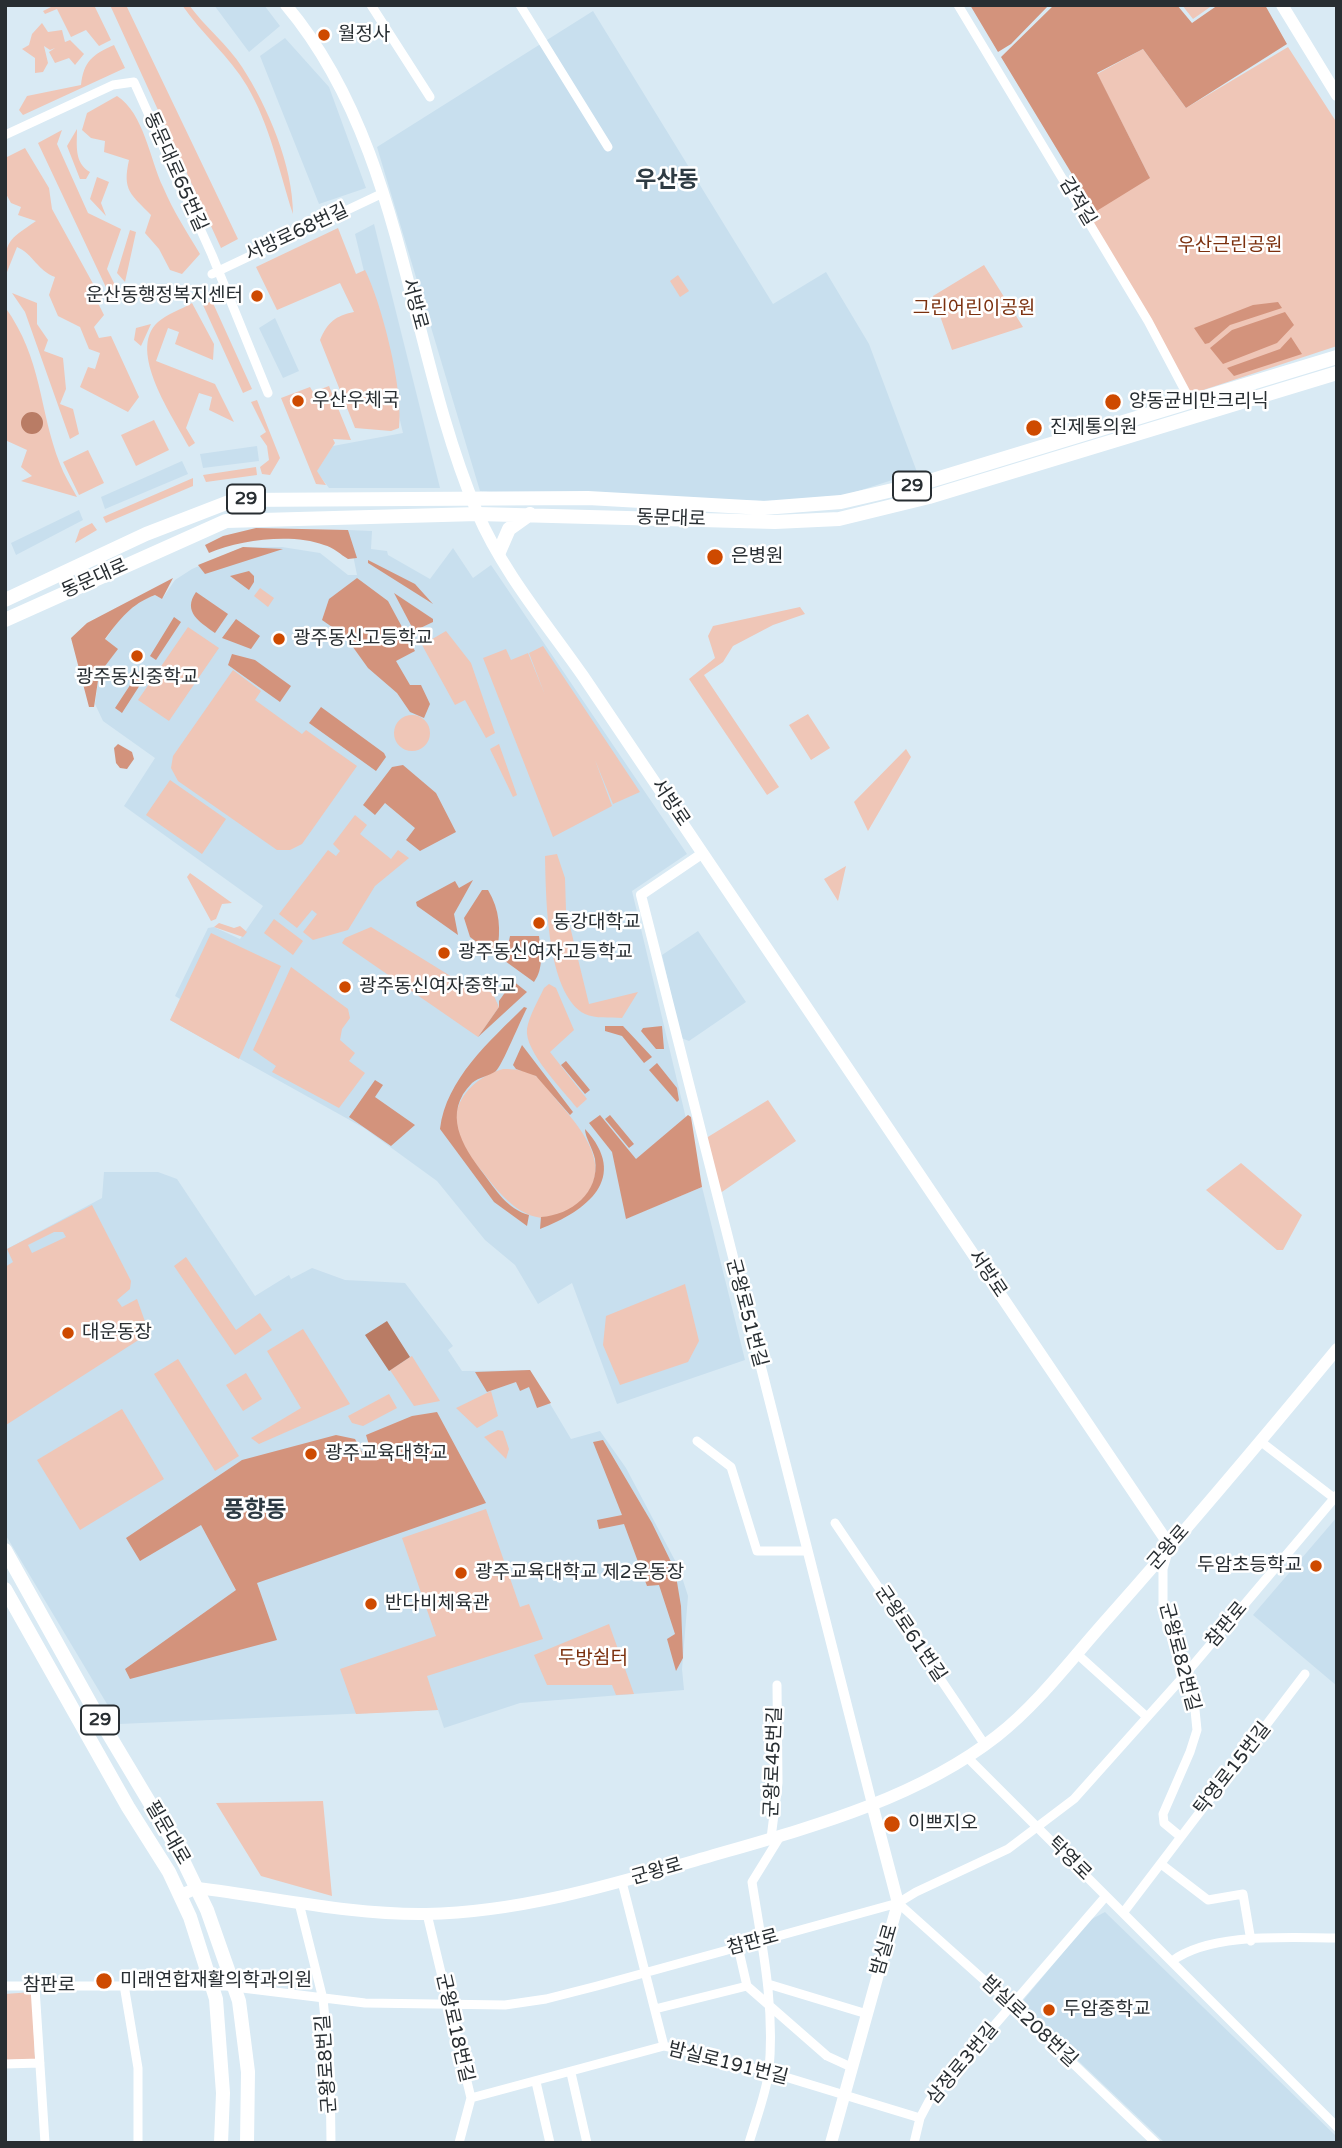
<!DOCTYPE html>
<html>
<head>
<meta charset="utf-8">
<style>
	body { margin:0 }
	#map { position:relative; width:1342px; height:2148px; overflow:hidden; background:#d9eaf4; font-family:"Varela Round",sans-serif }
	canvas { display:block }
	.frame { position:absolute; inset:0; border:7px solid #282e32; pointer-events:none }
</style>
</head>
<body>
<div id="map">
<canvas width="1342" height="2148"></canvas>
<div class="frame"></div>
</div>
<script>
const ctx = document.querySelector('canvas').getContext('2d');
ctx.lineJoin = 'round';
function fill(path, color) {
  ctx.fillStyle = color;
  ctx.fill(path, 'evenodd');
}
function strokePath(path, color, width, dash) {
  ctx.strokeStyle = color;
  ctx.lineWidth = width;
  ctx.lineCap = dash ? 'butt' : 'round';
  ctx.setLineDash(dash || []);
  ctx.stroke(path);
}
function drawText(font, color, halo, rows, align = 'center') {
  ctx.font = font + ' "Varela Round","Noto Sans KR",sans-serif';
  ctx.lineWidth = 5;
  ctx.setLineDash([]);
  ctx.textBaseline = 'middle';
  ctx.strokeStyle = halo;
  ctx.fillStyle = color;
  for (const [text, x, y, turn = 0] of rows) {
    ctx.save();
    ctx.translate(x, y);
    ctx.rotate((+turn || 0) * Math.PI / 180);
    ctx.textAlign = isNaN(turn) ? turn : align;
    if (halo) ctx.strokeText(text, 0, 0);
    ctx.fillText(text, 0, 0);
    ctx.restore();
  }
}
fill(new Path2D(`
	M 214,5 L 264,5 L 280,26 L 249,52 Z
	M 593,11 L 773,304 L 826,272 L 869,344 L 917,472 L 846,495 L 777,501 L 536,496 L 480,491 L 377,147 Z
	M 285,38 L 329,87 L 366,188 L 319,204 L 260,56 Z
	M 374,224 L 440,488 L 329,488 L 316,471 L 333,446 L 403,433 L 355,234 Z
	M 275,318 L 299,371 L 283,378 L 259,328 Z
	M 257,446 L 259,461 L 203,468 L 200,454 Z
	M 182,461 L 188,474 L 105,509 L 101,497 Z
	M 79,510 L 83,520 L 16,555 L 11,543 Z
	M 348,530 L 372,531 L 371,549 L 387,551 L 388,555 L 430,579 L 453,548 L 473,578 L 491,565 L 687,854 L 632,891 L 689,1131 L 621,1188 L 627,1218 L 702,1187 L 745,1360 L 617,1404 L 572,1283 L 538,1304 L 515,1265 L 485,1240 L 437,1181 L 364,1128 L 170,1020 L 180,999 L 175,996 L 208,928 L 214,927 L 240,939 L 263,906 L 124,806 L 155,758 L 103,721 L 95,704 L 99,674 L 117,649 L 105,640 L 124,613 L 140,601 L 155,595 L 162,599 L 175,580 L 192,569 L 243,547 L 282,547 L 320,553 L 348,575 L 357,575 Z
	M 698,931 L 746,1002 L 689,1041 L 681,1038 L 662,955 Z
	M 104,1172 L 158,1172 L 177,1179 L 255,1296 L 289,1275 L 291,1279 L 312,1268 L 345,1280 L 405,1283 L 453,1346 L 448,1350 L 462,1371 L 530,1370 L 571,1439 L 600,1431 L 626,1468 L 679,1568 L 688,1596 L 682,1669 L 684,1690 L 520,1703 L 444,1728 L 438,1710 L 119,1724 L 5,1534 L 5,1250 L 102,1198 Z
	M 1337,1517 L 1337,1686 L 1253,1615 Z
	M 1105,1912 L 1337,2137 L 1337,2143 L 1165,2143 L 1029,2014 L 1021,2003 L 1090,1920 Z`), '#c8dfee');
fill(new Path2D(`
	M 55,5 L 94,5 L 111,40 L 99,46 L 86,30 L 71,37 L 57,9 L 45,14 L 43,11 Z
	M 110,5 L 126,5 L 238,239 L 221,248 Z
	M 182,5 L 189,5 C 205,27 228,45 242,67 C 268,107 293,166 293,214 C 279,171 270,125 247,86 C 229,56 202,34 182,5 Z
	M 1182,5 L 1213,5 L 1193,19 Z
	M 42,23 L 48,32 L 62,30 L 65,42 L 70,40 L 84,54 L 75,65 L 69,58 L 55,63 L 49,52 L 55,48 L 50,50 L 44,46 L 48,63 L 43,72 L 35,73 L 35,58 L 22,49 L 29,45 L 32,34 Z
	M 114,45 L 125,68 L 23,115 L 19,110 L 27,96 L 81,85 C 84,61 92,55 114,45 Z
	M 1288,47 L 1337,123 L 1337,346 L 1191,394 L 1087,211 L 1149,176 L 1097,74 L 1143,49 L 1186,108 Z
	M 117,96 C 144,113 150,160 163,187 C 173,211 187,232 200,254 L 182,274 L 170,270 L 159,249 L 145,233 L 151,215 C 131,194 122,191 129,160 L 104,152 L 105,141 L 91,138 L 82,130 L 87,113 Z
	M 77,129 C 77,145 74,163 90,172 L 86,179 L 80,179 L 67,146 Z
	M 62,130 L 57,144 L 88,213 L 121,229 L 107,269 L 120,295 L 111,298 L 38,143 Z
	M 25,148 L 49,188 L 52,209 L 102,300 L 97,301 L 104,315 L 94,327 L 99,338 L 111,336 L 139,397 L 128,412 L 80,387 L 88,367 L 95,369 L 100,353 L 89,349 L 80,327 L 58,316 L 49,295 L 55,277 C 38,271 33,254 17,247 L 5,277 C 5,240 7,241 36,221 L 18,215 L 21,207 L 11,203 L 5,192 L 5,158 Z
	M 97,177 L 109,182 L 101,203 L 106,216 L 90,199 Z
	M 338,228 L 356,274 L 365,270 C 382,304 404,391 399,428 L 391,431 L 355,428 L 320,340 C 328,322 335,316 354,312 L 340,283 L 277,310 L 256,267 Z
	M 130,230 L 136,232 L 125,282 L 117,273 Z
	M 984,265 L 1023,327 L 952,350 L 933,296 Z
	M 678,275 L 689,291 L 680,297 L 670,281 Z
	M 12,293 L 37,303 L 37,324 L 48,340 L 44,351 L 63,358 L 66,389 L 60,404 L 73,409 L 79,434 L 70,439 L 25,312 Z
	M 212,301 L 252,389 L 243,393 L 203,305 Z
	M 192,303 L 214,344 L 213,360 L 175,344 L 179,332 L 168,328 L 156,361 L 215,384 L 234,422 L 209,410 L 212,397 L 199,393 L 186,428 L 195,443 L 189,447 C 174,418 126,351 158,322 C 167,314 182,309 192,303 Z
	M 5,307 C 43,360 38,407 60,464 C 64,475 71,486 77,497 L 21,481 L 32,476 L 21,467 L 27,450 L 5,440 Z
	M 151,324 L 141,346 L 134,340 L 136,328 Z
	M 329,386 L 351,440 L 333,439 L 335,443 L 317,471 L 326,485 L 316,484 L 281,398 L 310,387 L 313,392 Z
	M 257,400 L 280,458 L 270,475 L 262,474 L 260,467 L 269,460 L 267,446 L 260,436 L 266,432 L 251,402 Z
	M 154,420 L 169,450 L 136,466 L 121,435 Z
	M 88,450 L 104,483 L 79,495 L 63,462 Z
	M 256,467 L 257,475 L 206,482 L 203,475 Z
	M 193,478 L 193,486 L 106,523 L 103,517 Z
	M 92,523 L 97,530 L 75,543 L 80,529 Z
	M 260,588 L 274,598 L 268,607 L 254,596 Z
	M 800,607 L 805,614 L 773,625 L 733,646 L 723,662 L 704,675 L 779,787 L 767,795 L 689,679 L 715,658 L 708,636 L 713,626 Z
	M 188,627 L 219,648 L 169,721 L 138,700 Z
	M 446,631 L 471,663 L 495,733 L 486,738 L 465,700 L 455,705 L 422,645 Z
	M 543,646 L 640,792 L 613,804 L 595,760 L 612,806 L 553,837 L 483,658 L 506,649 L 511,660 L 528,653 L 545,695 L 529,653 Z
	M 233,670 L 261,691 L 255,700 L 302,734 L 306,730 L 357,766 L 302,844 L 290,850 L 277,850 L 178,781 L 171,768 L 173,756 Z
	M 808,714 L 830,748 L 811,760 L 789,725 Z
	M394 733a18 18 0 1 1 36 0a18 18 0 1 1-36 0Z
	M 499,744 L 517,795 L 513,797 L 490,749 Z
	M 906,749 L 911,757 L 868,831 L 854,802 Z
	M 170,780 L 226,819 L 202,854 L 146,815 Z
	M 355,815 L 367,825 L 360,834 L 391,859 L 398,850 L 409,858 L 375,886 L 348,930 L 313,940 L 303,932 L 317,914 L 312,910 L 297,928 L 279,914 L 328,850 L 336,856 L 340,851 L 333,844 Z
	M 557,854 L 565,878 L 566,910 L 589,1004 L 638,992 L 622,1018 C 611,1017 595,1019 585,1014 C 546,994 546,895 545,856 Z
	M 846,866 L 838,901 L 824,879 Z
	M 190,873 L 232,903 L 222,904 L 216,919 L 211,921 L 187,877 Z
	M 274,919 L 303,941 L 293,955 L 264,933 Z
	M 219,923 L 234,928 L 240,926 L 247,932 L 243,937 L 214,927 Z
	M 371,927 L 470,988 L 475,981 L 493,994 L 499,1007 L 478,1037 L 342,943 L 345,938 Z
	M 211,933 L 281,966 L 239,1059 L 170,1020 Z
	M 291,967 L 348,1009 L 350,1018 L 342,1029 L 340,1040 L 355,1053 L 349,1061 L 365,1073 L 339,1108 L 272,1072 L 276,1066 L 253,1050 Z
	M 549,984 L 556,988 L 574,1030 L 550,1052 L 587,1099 L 577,1108 C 563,1090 524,1051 527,1029 C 529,1016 538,1001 544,988 Z
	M 503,1069 C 514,1069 525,1070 534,1075 C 544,1081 552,1095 559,1103 C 586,1134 618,1174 573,1208 C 534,1236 503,1199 482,1171 C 475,1163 467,1154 462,1145 C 443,1110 470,1078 503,1069 Z
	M 768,1100 L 796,1141 L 716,1196 L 703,1140 Z
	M 1241,1163 L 1302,1215 L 1283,1250 L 1277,1250 L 1206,1190 Z
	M 92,1205 L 131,1281 L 130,1289 L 117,1300 L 122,1307 L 137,1299 L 148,1330 L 140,1339 L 6,1425 L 5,1267 L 13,1262 L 7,1249 ZM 54,1232 L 63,1232 L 66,1237 L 32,1253 L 28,1245 Z
	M 186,1257 L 236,1330 L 260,1313 L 272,1330 L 235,1355 L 174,1266 Z
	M 685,1284 L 699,1341 L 688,1362 L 620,1385 L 603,1345 L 606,1316 Z
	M 303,1329 L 350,1404 L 259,1444 L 251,1438 L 301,1408 L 267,1351 Z
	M 412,1356 L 440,1401 L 414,1406 L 390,1370 Z
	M 178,1359 L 239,1456 L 215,1471 L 154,1374 Z
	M 246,1373 L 262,1399 L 243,1411 L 226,1385 Z
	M 491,1391 L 498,1416 L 477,1428 L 456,1408 Z
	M 389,1394 L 397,1408 L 363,1426 L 352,1423 L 348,1416 Z
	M 122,1409 L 164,1479 L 80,1530 L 37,1460 Z
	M 498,1430 L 503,1431 L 509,1449 L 506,1459 L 484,1437 Z
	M 486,1509 L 520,1607 L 529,1604 L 543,1639 L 427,1676 L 438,1710 L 356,1714 L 340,1669 L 436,1636 L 402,1538 Z
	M 609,1624 L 634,1694 L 616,1695 L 612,1685 L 547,1685 L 534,1655 Z
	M 323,1801 L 332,1896 L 261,1876 L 216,1803 Z
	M 32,1992 L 35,2059 L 5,2060 L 5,1994 Z`), '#efc6b7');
fill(new Path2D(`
	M 970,5 L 1049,5 L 1011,44 L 998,52 Z
	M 1054,5 L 1177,5 L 1192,23 L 1218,5 L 1265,5 L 1287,44 L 1186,108 L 1143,49 L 1097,73 L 1150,178 L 1095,212 L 1001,57 Z
	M 1278,302 L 1282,308 L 1230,325 L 1209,343 L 1205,344 L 1194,328 L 1253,305 Z
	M 1285,312 L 1294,325 L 1277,343 L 1223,364 L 1210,348 L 1232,330 Z
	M 1291,337 L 1302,354 L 1234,376 L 1227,368 L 1280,349 Z
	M 256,528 L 348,530 L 357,558 L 348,559 C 341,555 333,547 324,545 C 292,533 239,540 209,553 L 205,545 L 223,536 Z
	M 243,547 L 283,549 L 205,574 L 198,565 Z
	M 368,560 L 415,584 L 433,604 L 368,563 Z
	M 249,571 L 254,576 L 254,582 L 249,590 L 230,576 Z
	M 173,578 L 162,599 L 155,595 C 131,604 120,619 105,639 L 118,649 L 99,674 L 94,707 L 89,707 L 71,638 L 87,623 Z
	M 357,578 L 388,601 L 415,651 L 396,661 L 410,685 L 421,685 L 430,704 L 424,718 L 410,712 L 397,693 L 368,668 L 345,636 L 322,620 L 329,599 Z
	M 196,592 L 228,614 L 215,633 C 200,622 182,612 196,592 Z
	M 394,593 L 433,619 L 433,622 L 414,631 Z
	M 174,617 L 181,622 L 156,660 L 150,656 Z
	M 236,619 L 260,636 L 251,649 L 222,638 Z
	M 232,654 L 255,660 L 291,686 L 280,702 L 228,665 Z
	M 140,670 L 147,674 L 122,713 L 115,708 Z
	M 321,707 L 384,753 L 386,757 L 376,771 L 309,723 Z
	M 118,744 L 132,752 L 134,759 L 127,769 L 120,768 L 116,763 L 114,748 Z
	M 403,765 L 436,793 L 456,832 L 420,851 L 406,840 L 415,828 L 385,803 L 375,815 L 363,805 L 392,767 Z
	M 473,880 L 454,914 L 458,935 L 417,906 L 416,902 L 455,881 L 459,888 Z
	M 482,890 L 488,890 C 500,910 501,930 497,952 L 491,953 L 470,937 L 464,918 Z
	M 510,936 L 539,936 C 541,952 544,968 534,982 L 505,961 Z
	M 513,981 L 527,992 L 478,1037 L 499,1007 L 499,1001 Z
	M 524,1007 L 527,1008 C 521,1019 502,1066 496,1071 C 489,1076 479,1077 472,1083 C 442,1113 462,1146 483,1173 C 496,1190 507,1209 529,1215 L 527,1226 L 494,1202 L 440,1129 C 446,1079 490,1041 524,1007 Z
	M 605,1026 L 623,1026 L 652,1057 L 644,1063 L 622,1036 L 605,1031 Z
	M 662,1026 L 664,1049 L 656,1049 L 641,1031 L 643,1028 Z
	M 522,1045 L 573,1112 L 570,1115 L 536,1076 L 516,1069 L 513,1065 Z
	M 566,1061 L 590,1090 L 585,1094 L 561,1065 Z
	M 657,1063 L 677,1088 L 679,1100 L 677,1102 L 649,1070 Z
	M 375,1080 L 383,1085 L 375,1097 L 415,1125 L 391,1146 L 349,1117 Z
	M 600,1115 L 636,1159 L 688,1115 L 691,1117 L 702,1187 L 626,1219 L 612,1152 L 589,1123 Z
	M 610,1115 L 634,1144 L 629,1148 L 605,1119 Z
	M 585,1129 C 630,1178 587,1211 540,1229 L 541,1217 C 571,1215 600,1193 595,1159 C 593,1149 585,1137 585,1129 Z
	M 530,1370 L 551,1403 L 537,1408 L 529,1387 L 520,1391 L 516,1382 L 487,1392 L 475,1372 Z
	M 437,1412 L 486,1503 L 257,1583 L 277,1640 L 130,1679 L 125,1669 L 236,1590 L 201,1525 L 140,1561 L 126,1538 L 242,1460 L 336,1435 L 355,1439 L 364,1456 L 372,1455 L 366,1435 L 412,1416 Z
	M 603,1440 L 652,1523 L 675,1570 L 681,1606 L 683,1658 L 676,1671 L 667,1639 L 675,1634 L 659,1585 L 647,1586 L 624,1524 L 599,1529 L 597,1520 L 622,1515 L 593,1442 Z`), '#d3937c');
fill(new Path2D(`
	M21 423a11 11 0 1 1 22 0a11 11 0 1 1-22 0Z
	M 387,1321 L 410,1357 L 389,1371 L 365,1335 Z`), '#b97c65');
strokePath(new Path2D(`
	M 371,5 L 430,97
	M 520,5 L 608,147
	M 958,5 L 1148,321 L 1191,402
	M 5,135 L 113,85 L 134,82 L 212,255 L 268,393
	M 212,274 L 381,194
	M 697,1441 L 731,1467 L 757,1551 L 807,1551
	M 1260,1441 L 1334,1498
	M 835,1523 L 985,1745
	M 1168,1552 L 1163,1569 L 1163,1611 L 1195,1710 L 1197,1730 L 1190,1752 L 1163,1814 L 1164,1823 L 1181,1837
	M 1076,1653 L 1147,1717
	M 967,1757 L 1337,2127
	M 771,1838 L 778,1783 L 777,1685
	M 1161,1864 L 1208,1900 L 1243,1894 L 1251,1941
	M 622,1882 L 664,2046
	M 299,1903 L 323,1999 L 330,2069 L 331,2143
	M 898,1903 L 1013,2006 L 1156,2143
	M 1123,1913 L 1305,1674
	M 427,1914 L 471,2098 L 459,2143
	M 738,1947 L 747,1986 L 827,2056 L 851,2067
	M 1172,1961 C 1211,1932 1289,1938 1337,1938
	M 768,1984 L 867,2014
	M 124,1985 L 138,2068 L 138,2143
	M 5,1986 L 226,1986 L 365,2003 L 505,2005 L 546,1999 L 597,1986 L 898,1903 L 916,1892 L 1008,1849 L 1074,1799 L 1183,1677 L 1337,1495
	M 35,1988 L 45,2143
	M 655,2009 L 747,1986
	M 5,2064 L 40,2063
	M 571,2073 L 587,2143
	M 536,2082 L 550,2143
	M 471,2098 L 664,2046 L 769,2072 L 920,2118
	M 749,2143 C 756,2119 766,2094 769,2070 C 775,2006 762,1945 752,1882 L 781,1835
	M 914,2143 L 920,2118 L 929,2101 L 1106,1896`), '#fff', 9);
strokePath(new Path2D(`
	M 703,853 L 641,895 L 872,1804`), '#fff', 10);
strokePath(new Path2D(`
	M 286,5 C 404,145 407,347 477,512 C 502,571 546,623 583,676 L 1170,1546
	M 1282,5 L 1337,95
	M 181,1895 L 197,1888 C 273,1897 349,1915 426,1914 C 521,1912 614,1884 704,1858 C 804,1829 914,1801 997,1736 C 1039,1703 1073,1657 1108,1618 C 1186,1530 1262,1440 1337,1349
	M 831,2143 L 898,1903 L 872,1804`), '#fff', 12);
strokePath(new Path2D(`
	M 499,552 L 509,529 L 530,514
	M 5,600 L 146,534 L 234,500 L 588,498 L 764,508 L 841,502 L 923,483 L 1337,357
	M 5,620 L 226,521 L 478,514 L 775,522 L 839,519 L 929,497 L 1337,373
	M 5,1550 L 93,1708 L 178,1850 L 207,1910 L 239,2001 L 248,2072 L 247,2143
	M 5,1589 L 128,1807 L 169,1872 L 190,1917 L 216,1999 L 223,2093 L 221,2143`), '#fff', 14);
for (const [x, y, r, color] of [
	[324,35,7,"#ce4a00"],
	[257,296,7,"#ce4a00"],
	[298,401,7,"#ce4a00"],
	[1113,402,9,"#ce4a00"],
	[1034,428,9,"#ce4a00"],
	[715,557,9,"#ce4a00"],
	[279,639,7,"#ce4a00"],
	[137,656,7,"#ce4a00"],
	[539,923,7,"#ce4a00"],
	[444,953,7,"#ce4a00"],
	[345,987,7,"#ce4a00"],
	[68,1333,7,"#ce4a00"],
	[311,1454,7,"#ce4a00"],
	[1316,1566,7,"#ce4a00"],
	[461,1573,7,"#ce4a00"],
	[371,1604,7,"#ce4a00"],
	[892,1824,9,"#ce4a00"],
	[104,1981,9,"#ce4a00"],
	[1049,2010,7,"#ce4a00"]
]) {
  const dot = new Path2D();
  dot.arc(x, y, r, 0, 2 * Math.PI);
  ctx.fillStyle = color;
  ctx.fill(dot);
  strokePath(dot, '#fff', 2.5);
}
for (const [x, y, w] of [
	[912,486,38],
	[246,499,38],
	[100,1720,38]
]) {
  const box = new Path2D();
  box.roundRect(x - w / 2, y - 14.5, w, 29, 5);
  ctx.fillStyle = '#fff';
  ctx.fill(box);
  strokePath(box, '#282e32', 2);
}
drawText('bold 18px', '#282e32', null, [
	["29",912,486],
	["29",246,499],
	["29",100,1720]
]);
drawText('19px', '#282e32', '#fff', [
	["월정사",338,35],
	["운산동행정복지센터",243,296,"right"],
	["우산우체국",312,401],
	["양동균비만크리닉",1129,402],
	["진제통의원",1050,428],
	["은병원",731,557],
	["광주동신고등학교",293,639],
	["광주동신중학교",137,678,"center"],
	["동강대학교",553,923],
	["광주동신여자고등학교",458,953],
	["광주동신여자중학교",359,987],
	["대운동장",82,1333],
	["광주교육대학교",325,1454],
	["두암초등학교",1302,1566,"right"],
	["광주교육대학교 제2운동장",475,1573],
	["반다비체육관",385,1604],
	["이쁘지오",908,1824],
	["미래연합재활의학과의원",120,1981],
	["두암중학교",1063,2010]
], 'left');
drawText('19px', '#282e32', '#fff', [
	["동문대로65번길",175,172,66],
	["감적길",1077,202,59],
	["서방로68번길",297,233,-25],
	["서방로",414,304,75],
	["동문대로",671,519,2],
	["동문대로",95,579,-24],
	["서방로",670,803,56],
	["서방로",987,1274,56],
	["군왕로51번길",746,1313,75],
	["군왕로",1169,1548,-49],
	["참판로",1227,1625,-50],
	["군왕로61번길",910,1634,56],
	["군왕로82번길",1179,1657,75],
	["군왕로45번길",774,1762,-88],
	["탁영로15번길",1233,1769,-52],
	["필문대로",167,1833,60],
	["탁영로",1069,1859,45],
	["군왕로",657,1872,-16],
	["참판로",753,1943,-15],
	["밤실로",885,1950,-74],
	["참판로",49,1986],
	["밤실로208번길",1029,2022,43],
	["군왕로18번길",454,2028,77],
	["군왕로8번길",327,2064,-94],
	["밤실로191번길",728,2064,14],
	["삼정로3번길",963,2064,-50]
]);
drawText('19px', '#7b300e', '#fff', [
	["우산근린공원",1230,246],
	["그린어린이공원",974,309],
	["두방쉼터",593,1659]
]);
drawText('bold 23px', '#2e3b43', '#fff', [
	["우산동",667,181],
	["풍향동",255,1511]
]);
</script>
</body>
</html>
